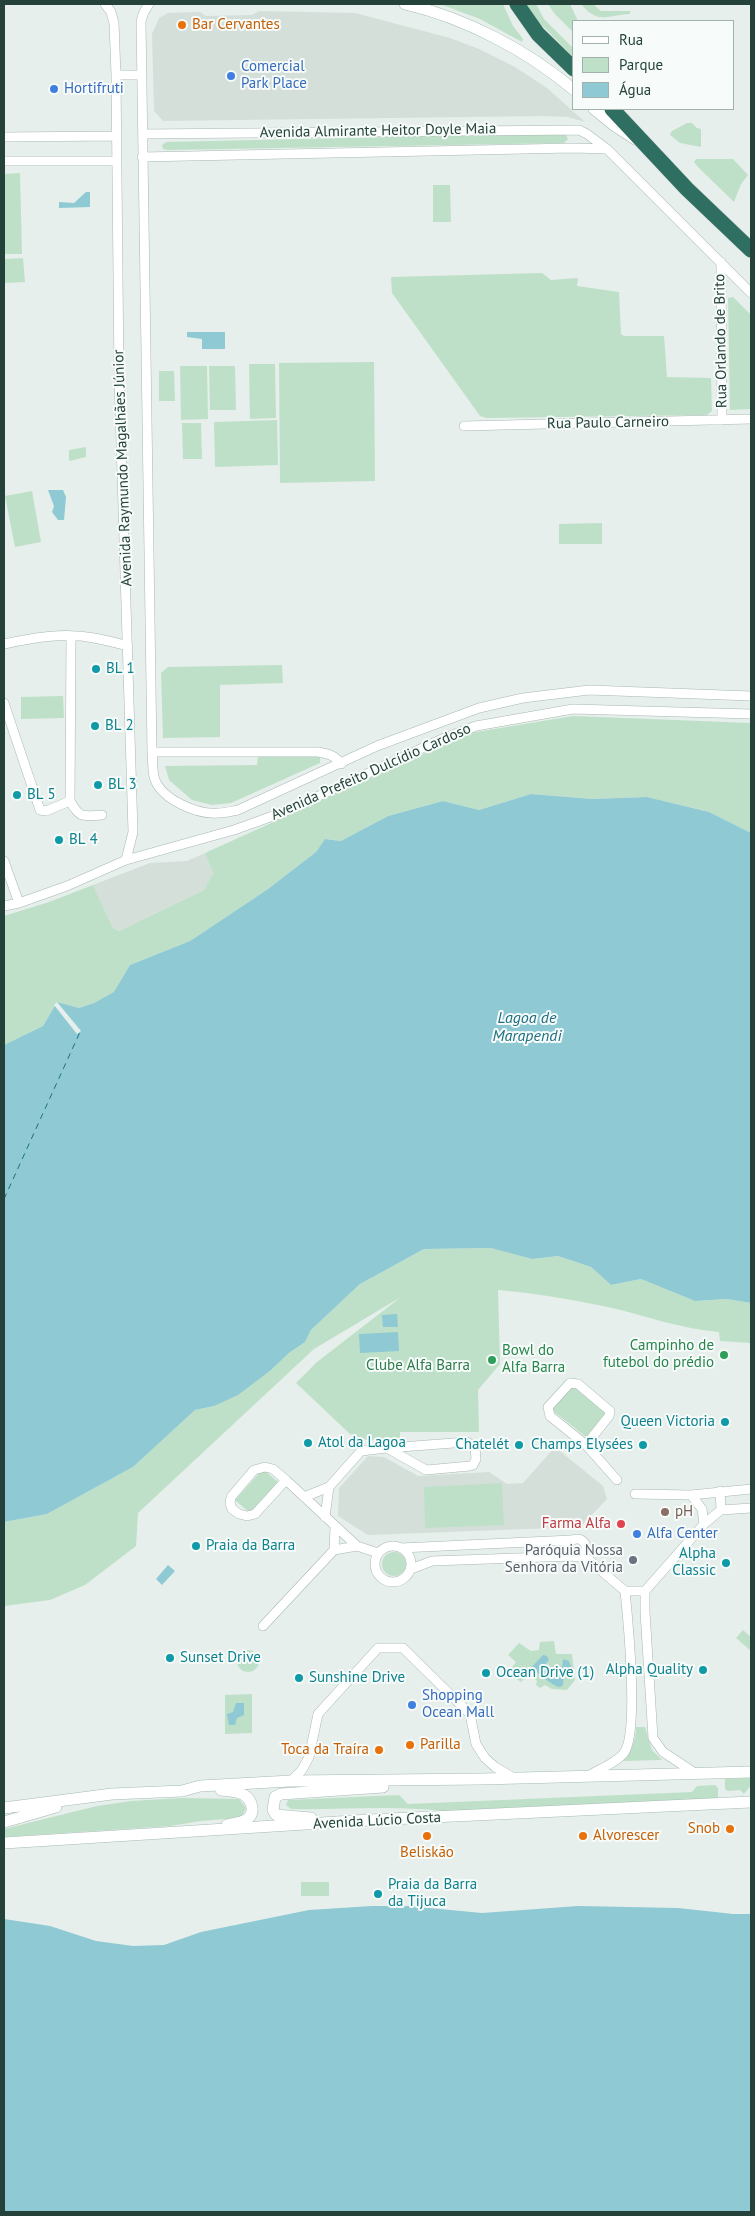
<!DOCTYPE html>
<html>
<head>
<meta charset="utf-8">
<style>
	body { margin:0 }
	#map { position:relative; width:755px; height:2216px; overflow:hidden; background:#e6efeb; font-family:"PT Sans",sans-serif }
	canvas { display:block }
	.frame { position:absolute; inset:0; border:5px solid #24423a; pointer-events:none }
	.legend { position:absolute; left:572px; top:20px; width:162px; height:90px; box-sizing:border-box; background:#f7fbf9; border:1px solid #a3b1ad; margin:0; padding:6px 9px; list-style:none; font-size:15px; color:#24423a }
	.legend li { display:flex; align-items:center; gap:10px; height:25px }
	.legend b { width:25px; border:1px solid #a3b1ad }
</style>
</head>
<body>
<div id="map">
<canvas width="755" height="2216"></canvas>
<div class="frame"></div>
<ul class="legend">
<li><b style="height:6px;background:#fff"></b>Rua</li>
<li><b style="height:14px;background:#bfe0c8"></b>Parque</li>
<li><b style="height:14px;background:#8ec9d4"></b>Água</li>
</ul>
</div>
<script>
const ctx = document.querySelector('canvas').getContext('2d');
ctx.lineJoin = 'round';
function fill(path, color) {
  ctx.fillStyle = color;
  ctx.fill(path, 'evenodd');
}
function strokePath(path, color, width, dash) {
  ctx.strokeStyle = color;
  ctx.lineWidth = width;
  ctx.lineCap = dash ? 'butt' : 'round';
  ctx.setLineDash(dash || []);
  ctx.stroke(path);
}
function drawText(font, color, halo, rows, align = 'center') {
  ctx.font = font + ' "PT Sans",sans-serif';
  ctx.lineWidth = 4;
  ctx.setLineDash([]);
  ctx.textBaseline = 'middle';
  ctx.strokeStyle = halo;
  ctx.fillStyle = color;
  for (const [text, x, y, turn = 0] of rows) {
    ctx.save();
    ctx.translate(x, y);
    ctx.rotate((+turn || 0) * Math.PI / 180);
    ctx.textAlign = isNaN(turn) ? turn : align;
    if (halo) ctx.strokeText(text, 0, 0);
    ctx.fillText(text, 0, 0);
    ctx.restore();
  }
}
fill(new Path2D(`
	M 259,11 L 355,13 L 450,38 L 479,49 L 515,67 L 547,88 L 585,122 L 568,117 L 544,116 L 163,121 L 154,111 L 152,34 L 159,18 L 168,13 L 200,12 L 206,16 L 252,15 Z
	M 205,853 L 213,873 L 204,890 L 119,931 L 113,928 L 93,885 L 150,863 L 187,861 Z
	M 555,1447 L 603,1486 L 607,1499 L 580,1527 L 368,1535 L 338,1516 L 339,1488 L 368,1456 L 384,1457 L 418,1476 L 489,1472 L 507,1484 L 523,1483 Z`), '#d4dfda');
fill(new Path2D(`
	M 440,4 L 503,4 L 513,26 L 523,39 L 522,42 L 480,19 Z
	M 526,4 L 536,4 L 544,19 L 574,49 L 574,58 L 538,21 Z
	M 548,4 L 570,4 L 578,21 L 574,21 L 574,33 L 554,13 Z
	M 581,4 L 593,4 L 601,11 L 630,11 L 630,14 C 607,15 598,25 581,4 Z
	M 687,123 L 692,123 L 697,128 L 701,129 L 701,147 L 680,143 L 670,135 L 672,131 Z
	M 565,133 L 568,139 L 564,143 L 168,150 L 163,149 L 162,145 L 166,142 Z
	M 696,159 L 733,159 L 748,175 L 741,184 L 734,202 L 698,167 L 694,162 Z
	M 20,173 L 22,254 L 4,254 L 4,174 Z
	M 433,185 L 450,185 L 451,222 L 433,222 Z
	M 23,258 L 25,282 L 4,283 L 4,259 Z
	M 542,273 L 551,280 L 578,278 L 577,286 L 619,292 L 621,334 L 624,336 L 664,336 L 667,377 L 711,378 L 712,411 L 707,415 L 487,418 L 480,416 L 392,293 L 391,277 Z
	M 733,297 L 751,315 L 751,409 L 730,410 L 728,298 Z
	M 374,362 L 375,481 L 280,483 L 279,363 Z
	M 249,364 L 275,364 L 276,418 L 250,419 Z
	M 180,366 L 207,366 L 208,419 L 181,420 Z
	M 209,366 L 235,366 L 236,410 L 210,410 Z
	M 159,371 L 174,371 L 175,401 L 159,401 Z
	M 277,420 L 278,465 L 215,467 L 214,422 Z
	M 182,423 L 201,423 L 202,459 L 183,459 Z
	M 86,447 L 86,457 L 69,461 L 69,450 Z
	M 32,491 L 41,542 L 15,547 L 5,496 Z
	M 602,523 L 602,544 L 559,544 L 559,524 Z
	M 282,665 L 283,683 L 220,685 L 220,737 L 163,738 L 161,673 L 168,667 Z
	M 63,696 L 64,718 L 21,719 L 21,697 Z
	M 573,716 L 751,723 L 751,833 L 709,812 L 647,797 L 592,799 L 531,794 L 479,810 L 443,801 L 388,816 L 341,841 L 325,839 L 316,852 L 268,889 L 190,941 L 130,965 L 115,992 L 94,1003 L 79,1008 L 57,1002 L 43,1026 L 4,1045 L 4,916 L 49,902 L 93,885 L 113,928 L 119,931 L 204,890 L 213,873 L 205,853 L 470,733 Z
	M 320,755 L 320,763 L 231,803 L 212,805 L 192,800 L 169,780 L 165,766 L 257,765 L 258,756 Z
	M 492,1248 L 532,1259 L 558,1256 L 591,1267 L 611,1285 L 641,1279 L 695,1301 L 727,1299 L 751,1303 L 751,1343 L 720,1341 L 719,1332 C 679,1329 642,1314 603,1306 C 569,1299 533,1293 498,1290 L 500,1364 L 478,1390 L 479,1432 L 400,1432 L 400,1439 L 367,1440 L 350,1434 L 296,1383 L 317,1362 L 401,1297 L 314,1349 L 138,1513 L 136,1546 L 85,1585 L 50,1600 L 4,1606 L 4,1522 L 47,1514 L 133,1467 L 195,1410 L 214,1406 L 271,1370 L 289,1353 L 305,1342 L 311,1330 L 360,1284 L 424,1249 Z
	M 573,1384 L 607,1411 L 586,1437 L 552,1410 Z
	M 263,1469 L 278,1482 L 250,1513 L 235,1500 Z
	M 502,1483 L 504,1525 L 425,1528 L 424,1487 Z
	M382 1564a12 12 0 1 1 24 0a12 12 0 1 1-24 0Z
	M 743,1630 L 751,1637 L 751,1651 L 736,1638 Z
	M 554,1641 L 556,1654 L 572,1654 L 575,1680 L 567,1690 L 552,1689 L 545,1685 L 540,1688 L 536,1685 L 537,1681 L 529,1674 L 521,1682 L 511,1675 L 513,1673 L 510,1670 L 516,1662 L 508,1655 L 519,1643 L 531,1651 L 539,1650 L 540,1642 Z
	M237 1661a11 11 0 1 1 22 0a11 11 0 1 1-22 0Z
	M 252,1694 L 252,1733 L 225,1734 L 225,1695 Z
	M 636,1727 L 645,1727 L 652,1750 L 662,1760 L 622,1761 C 631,1750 636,1742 636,1727 Z
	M 751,1778 L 751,1785 L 744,1794 L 740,1790 L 728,1791 L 725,1789 L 725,1779 Z
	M 715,1785 L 718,1788 L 718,1798 L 443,1811 C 392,1805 342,1810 291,1809 L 286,1805 L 288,1800 L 399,1795 L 408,1804 L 692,1792 L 697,1786 Z
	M 182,1798 L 239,1799 L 246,1808 L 243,1814 L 237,1818 L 201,1821 L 170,1826 L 4,1837 L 4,1829 L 97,1806 L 131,1801 Z
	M 301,1882 L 329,1882 L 329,1896 L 301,1896 Z`), '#bfe0c8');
fill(new Path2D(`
	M 86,192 L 90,192 L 90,207 L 59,208 L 59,202 L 74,203 Z
	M 187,332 L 225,332 L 225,349 L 202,349 L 202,339 L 187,337 Z
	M 48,490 L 63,490 L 66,497 L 64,520 L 58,520 L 52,512 L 54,506 Z
	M 531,794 L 592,799 L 647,797 L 709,812 L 751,833 L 751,1303 L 727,1299 L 695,1301 L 641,1279 L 611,1285 L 591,1267 L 558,1256 L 532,1259 L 491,1248 L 424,1249 L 360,1284 L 311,1330 L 305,1342 L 289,1353 L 271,1370 L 238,1395 L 214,1406 L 195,1410 L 133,1467 L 47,1514 L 4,1522 L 4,1045 L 43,1026 L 57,1002 L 79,1008 L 94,1003 L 114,992 L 130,965 L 190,941 L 268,889 L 316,852 L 325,839 L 341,841 L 388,816 L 443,801 L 479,810 Z
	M 397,1314 L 398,1327 L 383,1327 L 382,1315 Z
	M 398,1332 L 399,1351 L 360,1353 L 359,1334 Z
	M 168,1565 L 175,1571 L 162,1585 L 156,1579 Z
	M 543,1655 L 547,1656 L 549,1660 L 544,1666 L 555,1674 L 562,1669 L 563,1659 L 569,1661 L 571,1667 L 564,1675 L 563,1685 C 562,1686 561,1687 559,1687 C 555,1687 534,1671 532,1667 Z
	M 236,1703 L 244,1703 L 244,1715 L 237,1718 L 235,1725 L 229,1725 L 227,1714 L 233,1712 Z
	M 372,1906 L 408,1906 L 482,1913 L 578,1906 L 678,1908 L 733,1914 L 751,1914 L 751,2212 L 4,2212 L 4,1919 L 50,1926 L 96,1941 L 133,1946 L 164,1945 L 201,1932 L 309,1910 Z`), '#8ec9d4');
fill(new Path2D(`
	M 57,1002 L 81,1031 L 77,1034 L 54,1005 Z`), '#e6efeb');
strokePath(new Path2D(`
	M 4,1199 L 80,1032`), '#1c6f80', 1, [6, 5]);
const street = new Path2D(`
	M 105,4 L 111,12 L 114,23 L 116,75 L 119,377 L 133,832 L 126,860
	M 149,4 L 144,12 L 141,21 L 152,752 C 153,760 152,772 155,780 C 163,800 198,815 218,813 C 225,813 232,811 238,810 L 377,746 L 479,708 L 523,698 L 589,690 L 751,696
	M 116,75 L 141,75
	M 143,134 L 579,130 L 587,134 L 607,149 L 751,293
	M 4,137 L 117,136
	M 142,157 L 572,148 L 607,149
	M 4,161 L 117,161
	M 721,262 L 722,420
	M 464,426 L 751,419
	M 71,637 L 70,801 C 80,819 83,816 102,815
	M 4,644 C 32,638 64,632 94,638 C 105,640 117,643 128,646
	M 4,703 L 40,810 L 46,811 L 70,801
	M 152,752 L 318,752 C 328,754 335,755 341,764
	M 4,861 L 19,903
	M 4,906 L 19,903 L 67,886 L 126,860 L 234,830 L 284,812 L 442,739 L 476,726 L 573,709 L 751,714
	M 586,1445 L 609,1416 L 610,1411 L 578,1384 L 570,1383 L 548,1407 L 550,1416 L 586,1445 L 617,1480
	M 286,1480 L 255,1514 L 247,1516 L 239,1514 L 232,1509 L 230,1503 L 231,1497 L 254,1470 L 265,1467 L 273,1469 L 286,1480 L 357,1546 L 378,1553
	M 720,1491 L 721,1510
	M 635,1494 L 691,1495 L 751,1489
	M 691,1495 L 702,1509 L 704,1524
	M 304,1497 L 329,1487
	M 325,1517 L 329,1487 L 361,1451 L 387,1448 L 426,1470 L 470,1466 L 473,1465 L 476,1459 L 475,1447 L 467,1442 L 387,1448
	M568 1548a9 9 0 1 1 18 0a9 9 0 1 1-18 0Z
	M375 1564a18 18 0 1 1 36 0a18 18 0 1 1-36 0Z
	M 401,1548 L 572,1540
	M 334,1550 L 335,1527
	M 583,1555 L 625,1591 C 628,1620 639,1733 624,1753 C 616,1763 598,1770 588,1776
	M 411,1569 L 432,1561 L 574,1556
	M 625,1591 L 645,1591
	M 263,1626 L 334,1550 L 357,1546
	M 695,1773 L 663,1752 L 653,1738 L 645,1612 L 645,1591 L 704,1524 L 721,1510 L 751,1508
	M 291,1781 L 302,1770 L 309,1757 L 318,1714 L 378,1648 L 403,1648 L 470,1714 L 476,1744 L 485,1758 L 495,1767 L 514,1778`);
const secondary = new Path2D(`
	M 405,4 C 465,18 527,50 574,90
	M 594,109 L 615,126 L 635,139
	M 221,1790 C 228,1791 238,1791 244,1795 C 252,1800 256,1813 247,1819 C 242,1823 233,1823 227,1825
	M 4,1808 L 112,1794 L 182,1791 L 200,1786 L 291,1781 L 482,1779 L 751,1772
	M 311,1818 L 276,1815 L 273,1810 L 275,1797 L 281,1794 L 383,1787
	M 4,1822 L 56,1807
	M 4,1843 L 369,1820 L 751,1802`);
const highway = new Path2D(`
	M 517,4 L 538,34 L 574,69
	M 612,109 L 687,189 L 751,250`);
strokePath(street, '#a8b8b2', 10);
strokePath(secondary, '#a4bbb3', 12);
strokePath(highway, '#c2cac8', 16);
strokePath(street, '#fff', 9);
strokePath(secondary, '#fff', 11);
strokePath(highway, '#2f6f62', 15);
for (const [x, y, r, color] of [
	[182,25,5,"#e8710a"],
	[231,76,5,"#3f7fe0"],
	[54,89,5,"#3f7fe0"],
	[96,669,5,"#0f9aa8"],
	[95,726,5,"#0f9aa8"],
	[98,785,5,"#0f9aa8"],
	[17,795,5,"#0f9aa8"],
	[59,840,5,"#0f9aa8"],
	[724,1355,5,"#2e9e5b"],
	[492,1360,5,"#2e9e5b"],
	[725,1422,5,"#0f9aa8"],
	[308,1443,5,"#0f9aa8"],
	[519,1445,5,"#0f9aa8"],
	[643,1445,5,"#0f9aa8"],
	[665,1512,5,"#8d6e63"],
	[621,1524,5,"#e0444e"],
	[637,1534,5,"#3f7fe0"],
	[196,1546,5,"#0f9aa8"],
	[633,1560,5,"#6b7280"],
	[726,1563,5,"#0f9aa8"],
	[170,1658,5,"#0f9aa8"],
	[703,1670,5,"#0f9aa8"],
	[486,1673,5,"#0f9aa8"],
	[299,1678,5,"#0f9aa8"],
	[412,1705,5,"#3f7fe0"],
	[410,1745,5,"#e8710a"],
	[379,1750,5,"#e8710a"],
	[730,1829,5,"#e8710a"],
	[427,1836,5,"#e8710a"],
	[583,1836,5,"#e8710a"],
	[378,1894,5,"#0f9aa8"]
]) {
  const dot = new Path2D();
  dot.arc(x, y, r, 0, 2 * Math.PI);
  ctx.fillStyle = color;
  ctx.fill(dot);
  strokePath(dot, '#f7fbf9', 2);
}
drawText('15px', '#c56008', '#f7fbf9', [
	["Bar Cervantes",192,25],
	["Parilla",420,1745],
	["Toca da Traíra",369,1750,"right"],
	["Snob",720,1829,"right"],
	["Alvorescer",593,1836],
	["Beliskão",427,1853,"center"]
], 'left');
drawText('15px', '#366cbe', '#f7fbf9', [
	["Comercial",241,67],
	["Park Place",241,84],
	["Hortifruti",64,89],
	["Alfa Center",647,1534],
	["Shopping",422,1696],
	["Ocean Mall",422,1713]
], 'left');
drawText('15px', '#24423a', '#f7fbf9', [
	["Avenida Almirante Heitor Doyle Maia",378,131,-1],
	["Rua Orlando de Brito",721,341,-91],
	["Rua Paulo Carneiro",608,423,-1],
	["Avenida Raymundo Magalhães Júnior",123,468,-92],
	["Avenida Prefeito Dulcídio Cardoso",371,772,-24],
	["Avenida Lúcio Costa",377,1821,-3]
]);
drawText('15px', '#0d838f', '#f7fbf9', [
	["BL 1",106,669],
	["BL 2",105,726],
	["BL 3",108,785],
	["BL 5",27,795],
	["BL 4",69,840],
	["Queen Victoria",715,1422,"right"],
	["Atol da Lagoa",318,1443],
	["Chatelét",509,1445,"right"],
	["Champs Elysées",633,1445,"right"],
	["Praia da Barra",206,1546],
	["Alpha",716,1554,"right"],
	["Classic",716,1571,"right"],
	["Sunset Drive",180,1658],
	["Alpha Quality",693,1670,"right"],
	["Ocean Drive (1)",496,1673],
	["Sunshine Drive",309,1678],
	["Praia da Barra",388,1885],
	["da Tijuca",388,1902]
], 'left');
drawText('15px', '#27864d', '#f7fbf9', [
	["Campinho de",714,1346],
	["futebol do prédio",714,1363],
	["Bowl do",502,1351,"left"],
	["Alfa Barra",502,1368,"left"]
], 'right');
drawText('15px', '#2d7a4b', '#f7fbf9', [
	["Clube Alfa Barra",418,1366]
]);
drawText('15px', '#785e54', '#f7fbf9', [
	["pH",675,1512]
], 'left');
drawText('15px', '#be3a42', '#f7fbf9', [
	["Farma Alfa",611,1524]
], 'right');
drawText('15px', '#5b616d', '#f7fbf9', [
	["Paróquia Nossa",623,1551],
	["Senhora da Vitória",623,1568]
], 'right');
drawText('italic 16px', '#1c6f80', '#f7fbf9', [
	["Lagoa de",527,1018],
	["Marapendi",527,1036]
]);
</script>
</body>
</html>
